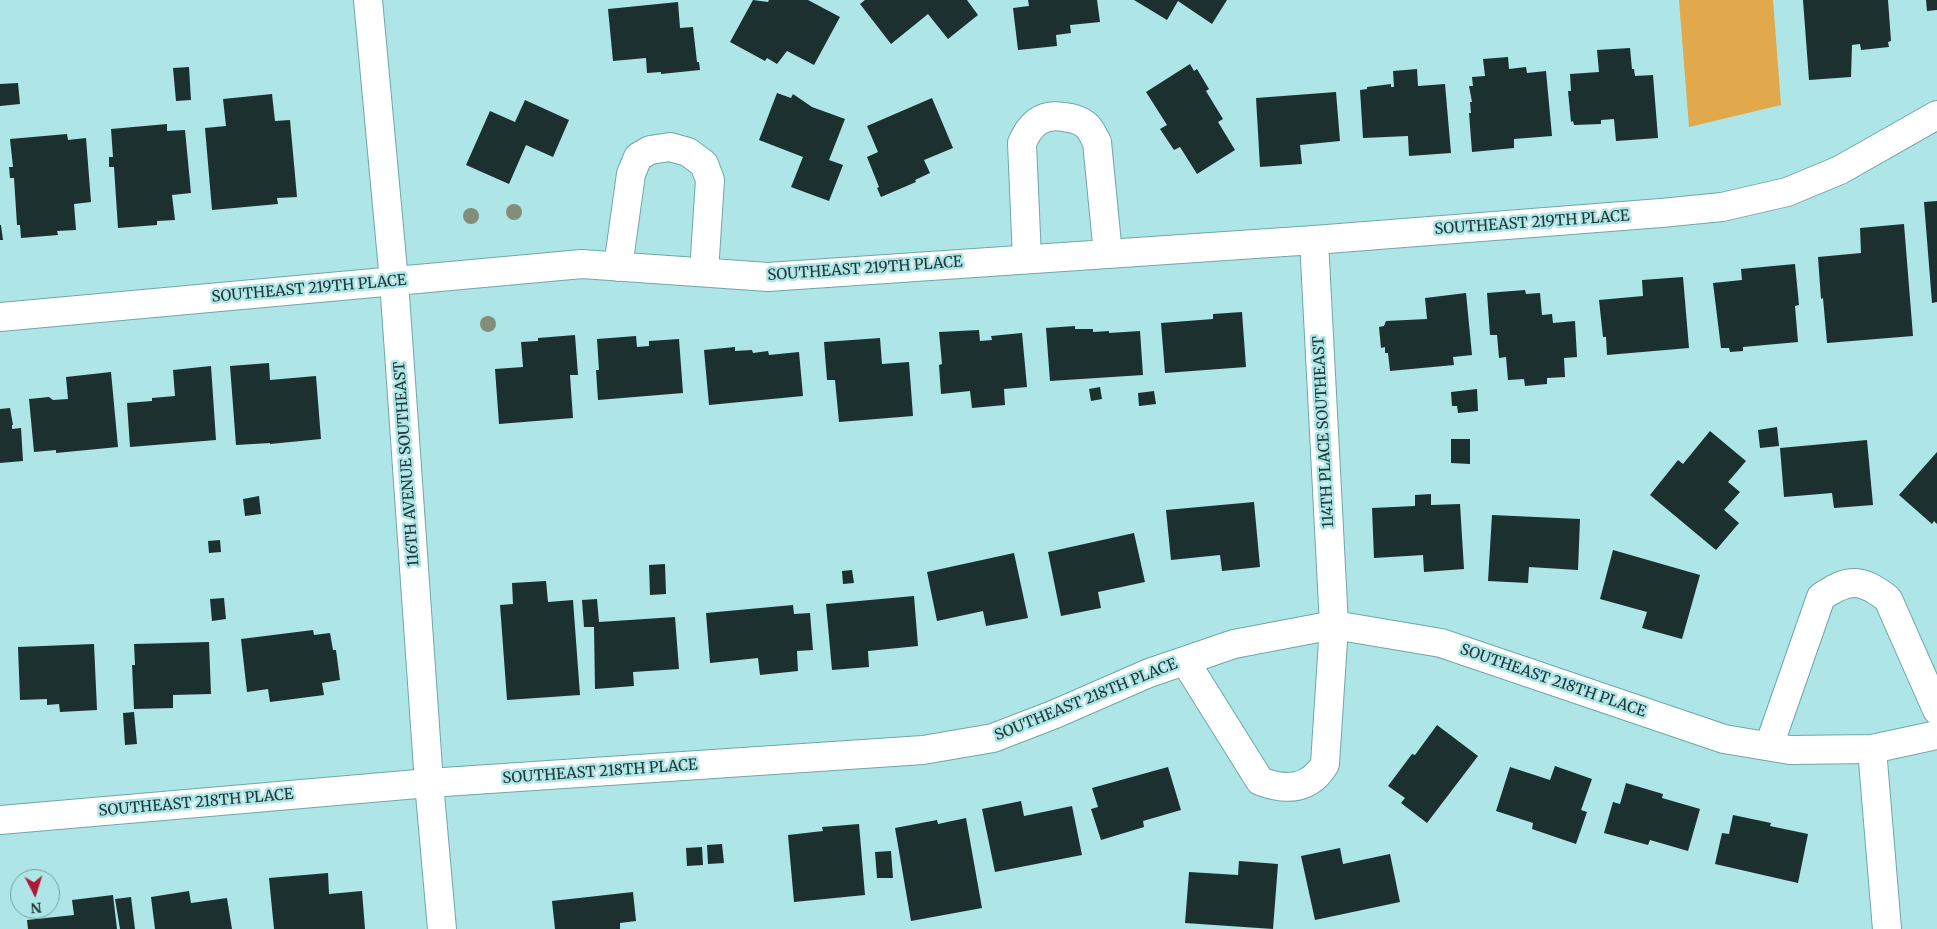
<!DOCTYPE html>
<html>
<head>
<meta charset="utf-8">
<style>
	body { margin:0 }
	#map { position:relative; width:1937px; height:929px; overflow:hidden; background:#aee5e6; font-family:Merriweather,serif }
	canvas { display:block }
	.north { position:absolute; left:10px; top:869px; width:50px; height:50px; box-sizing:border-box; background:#aee5e6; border:1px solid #769fa0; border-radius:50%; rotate:175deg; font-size:14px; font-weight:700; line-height:20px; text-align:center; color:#213737 }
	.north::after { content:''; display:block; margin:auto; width:18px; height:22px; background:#ae1a38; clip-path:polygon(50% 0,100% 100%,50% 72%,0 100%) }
</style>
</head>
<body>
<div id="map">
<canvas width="1937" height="929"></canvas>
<div class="north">N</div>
</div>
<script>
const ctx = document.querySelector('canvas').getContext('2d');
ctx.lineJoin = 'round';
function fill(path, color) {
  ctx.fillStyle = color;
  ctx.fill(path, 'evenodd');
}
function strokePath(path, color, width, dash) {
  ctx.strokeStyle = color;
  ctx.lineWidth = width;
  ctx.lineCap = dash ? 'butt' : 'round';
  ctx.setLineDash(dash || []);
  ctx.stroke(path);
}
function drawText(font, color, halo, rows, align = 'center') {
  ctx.font = font + ' Merriweather,serif';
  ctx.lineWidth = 5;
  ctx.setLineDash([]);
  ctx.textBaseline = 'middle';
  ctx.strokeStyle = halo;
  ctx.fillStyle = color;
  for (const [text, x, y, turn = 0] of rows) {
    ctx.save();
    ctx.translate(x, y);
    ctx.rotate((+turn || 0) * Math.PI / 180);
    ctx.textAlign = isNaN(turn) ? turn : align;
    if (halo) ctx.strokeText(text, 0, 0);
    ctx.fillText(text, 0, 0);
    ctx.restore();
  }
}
fill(new Path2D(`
	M 1679,0 L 1773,0 L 1781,105 L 1689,127 Z`), '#e1a94b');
fill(new Path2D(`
	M 753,0 L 768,2 L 769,0 L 808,0 L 840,17 L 814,65 L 787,51 L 777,64 L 767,58 L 765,61 L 730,42 Z
	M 865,0 L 967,0 L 978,15 L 948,39 L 928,14 L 891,44 L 860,4 Z
	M 1028,0 L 1097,0 L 1100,22 L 1070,25 L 1071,33 L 1056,35 L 1057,46 L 1018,50 L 1013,8 L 1029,6 Z
	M 1134,0 L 1227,0 L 1212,24 L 1178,1 L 1167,20 Z
	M 1803,0 L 1888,0 L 1891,41 L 1888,42 L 1889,47 L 1861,50 L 1860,44 L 1852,45 L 1851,77 L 1809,80 Z
	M 1926,0 L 1937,0 L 1937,10 L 1927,11 Z
	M 678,2 L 680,28 L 693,27 L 697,62 L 699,62 L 700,70 L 661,74 L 661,72 L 647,73 L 646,58 L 613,61 L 608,9 Z
	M 1630,48 L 1632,69 L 1634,69 L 1635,76 L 1653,75 L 1658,138 L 1616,141 L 1614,119 L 1601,120 L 1601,124 L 1574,125 L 1573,121 L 1571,122 L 1568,91 L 1571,91 L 1570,74 L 1599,72 L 1597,50 Z
	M 1508,57 L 1509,69 L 1526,67 L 1527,73 L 1546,71 L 1552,136 L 1514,139 L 1514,148 L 1472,152 L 1469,113 L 1471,113 L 1470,102 L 1472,102 L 1469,86 L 1473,86 L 1472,77 L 1485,76 L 1483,59 Z
	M 1190,64 L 1194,71 L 1197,69 L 1209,89 L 1206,91 L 1223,119 L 1218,122 L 1235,150 L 1197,174 L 1180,147 L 1174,150 L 1160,129 L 1167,125 L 1146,92 Z
	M 189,67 L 191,100 L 176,101 L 173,68 Z
	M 1417,69 L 1418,86 L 1445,84 L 1451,153 L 1409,156 L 1408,136 L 1363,138 L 1360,90 L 1367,89 L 1367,87 L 1391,84 L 1391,87 L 1394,87 L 1393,71 Z
	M 18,83 L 20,104 L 0,106 L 0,84 Z
	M 1336,92 L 1340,141 L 1300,145 L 1302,164 L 1260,167 L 1256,98 Z
	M 777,93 L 791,98 L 793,94 L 812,107 L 845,119 L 829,160 L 843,165 L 829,201 L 791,187 L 803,157 L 759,140 Z
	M 272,94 L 275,121 L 290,120 L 297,197 L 277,198 L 278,204 L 212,210 L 205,128 L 226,126 L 223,99 Z
	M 932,98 L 953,148 L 924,160 L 930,173 L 915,180 L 916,182 L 881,197 L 877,188 L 879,187 L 867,157 L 878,152 L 867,126 Z
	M 525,100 L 569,120 L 553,157 L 526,145 L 509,184 L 466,165 L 490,111 L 515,122 Z
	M 167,124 L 167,131 L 185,130 L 191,193 L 172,195 L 175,220 L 157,221 L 157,225 L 118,228 L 114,167 L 109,167 L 109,157 L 113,157 L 111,129 Z
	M 67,134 L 68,140 L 86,138 L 91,202 L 74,204 L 76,230 L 57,231 L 58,235 L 21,238 L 20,225 L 17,225 L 14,178 L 10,178 L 9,167 L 13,167 L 10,139 Z
	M 1937,201 L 1937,302 L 1932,303 L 1924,202 Z
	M 1904,224 L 1913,336 L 1827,343 L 1823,298 L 1821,299 L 1818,257 L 1861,253 L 1860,228 Z
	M 0,225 L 1,225 L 3,240 L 0,240 Z
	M 1795,264 L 1799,305 L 1795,306 L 1798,342 L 1743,347 L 1743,351 L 1730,352 L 1729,348 L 1721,348 L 1713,283 L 1742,280 L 1741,269 Z
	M 1683,277 L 1689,348 L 1607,355 L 1606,337 L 1603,337 L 1599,300 L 1643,296 L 1642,280 Z
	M 1525,290 L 1526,294 L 1540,293 L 1542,315 L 1552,314 L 1553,323 L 1575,321 L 1577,357 L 1564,358 L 1565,377 L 1547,378 L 1547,384 L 1525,386 L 1524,379 L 1508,380 L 1506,357 L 1499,358 L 1497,335 L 1490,335 L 1487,293 Z
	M 1466,293 L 1472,355 L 1453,357 L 1454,365 L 1390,371 L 1388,353 L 1385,353 L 1385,347 L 1381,348 L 1379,327 L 1384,326 L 1386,321 L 1427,319 L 1425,298 Z
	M 1242,312 L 1246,367 L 1165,373 L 1161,323 L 1213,319 L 1213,314 Z
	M 1075,326 L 1075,329 L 1093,329 L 1093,332 L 1109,331 L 1109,333 L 1140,331 L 1143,375 L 1050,381 L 1046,328 Z
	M 979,330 L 980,341 L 992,340 L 991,336 L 1022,333 L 1027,387 L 1004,389 L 1005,405 L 972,408 L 970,391 L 941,394 L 939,365 L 942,364 L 939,332 Z
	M 575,335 L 578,375 L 570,375 L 573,418 L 499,424 L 495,369 L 523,367 L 521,342 L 538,341 L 538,338 Z
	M 636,336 L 637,347 L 649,346 L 649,341 L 679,339 L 683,393 L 598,400 L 596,370 L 599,370 L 597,339 Z
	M 880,338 L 882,364 L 909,362 L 913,416 L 839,422 L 835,380 L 827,380 L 824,342 Z
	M 735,347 L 735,351 L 752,350 L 753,353 L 768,351 L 769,355 L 799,352 L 803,396 L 709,405 L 704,350 Z
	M 269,363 L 270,380 L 316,376 L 321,439 L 270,444 L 270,443 L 236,445 L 230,366 Z
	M 211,366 L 216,440 L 130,447 L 127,403 L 152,401 L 152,398 L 175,396 L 173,370 Z
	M 111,372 L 118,447 L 56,453 L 56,450 L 34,452 L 29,399 L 49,397 L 53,400 L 68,399 L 66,377 Z
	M 1100,387 L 1102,399 L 1091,401 L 1089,389 Z
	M 1477,389 L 1478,411 L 1458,413 L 1457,406 L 1452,406 L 1451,392 Z
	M 1154,391 L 1156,404 L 1139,406 L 1138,393 Z
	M 10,408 L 13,425 L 12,425 L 12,429 L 21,428 L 23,461 L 0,463 L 0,409 Z
	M 1777,427 L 1779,446 L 1760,448 L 1758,430 Z
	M 1710,431 L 1746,461 L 1728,482 L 1740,492 L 1724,510 L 1739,523 L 1716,550 L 1650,495 L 1678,460 L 1683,464 Z
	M 1451,439 L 1470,439 L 1470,464 L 1451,463 Z
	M 1867,440 L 1873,505 L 1834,508 L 1832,493 L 1784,497 L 1780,448 Z
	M 1937,452 L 1937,524 L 1934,521 L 1932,524 L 1899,495 Z
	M 1431,494 L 1431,505 L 1460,504 L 1464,569 L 1424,572 L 1423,555 L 1374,558 L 1372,508 L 1415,506 L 1415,495 Z
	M 259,496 L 261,514 L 245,516 L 243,499 Z
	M 1254,502 L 1260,567 L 1222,571 L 1220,555 L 1171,560 L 1166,510 Z
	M 1492,515 L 1580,519 L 1578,570 L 1529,567 L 1528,583 L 1488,581 Z
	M 1134,533 L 1145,582 L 1098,592 L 1101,608 L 1061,616 L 1048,552 Z
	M 220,540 L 221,552 L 209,553 L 208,541 Z
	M 1613,550 L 1700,575 L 1682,639 L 1642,628 L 1647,612 L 1600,599 Z
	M 1014,553 L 1028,618 L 986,626 L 983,611 L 937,621 L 927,572 Z
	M 665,564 L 666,594 L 650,595 L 649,565 Z
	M 852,570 L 854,583 L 843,584 L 842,571 Z
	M 546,581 L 548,602 L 573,600 L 580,695 L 507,700 L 500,605 L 513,604 L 512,583 Z
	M 914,596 L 918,646 L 868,651 L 869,667 L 832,670 L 826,604 Z
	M 224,598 L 226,619 L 212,621 L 210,599 Z
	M 597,599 L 599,622 L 675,617 L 679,669 L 633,672 L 634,686 L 595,689 L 594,627 L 584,627 L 582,600 Z
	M 793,605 L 794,614 L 810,613 L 813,650 L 797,651 L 798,671 L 760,675 L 758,658 L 710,663 L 706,613 Z
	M 313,630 L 314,635 L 330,633 L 333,650 L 336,650 L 340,680 L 322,683 L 324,695 L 270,702 L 268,689 L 247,692 L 241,639 Z
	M 209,642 L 211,694 L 173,695 L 173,708 L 134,709 L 132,665 L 135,665 L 134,644 Z
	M 94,644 L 97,710 L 60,712 L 59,704 L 47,705 L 47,699 L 20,700 L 18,647 Z
	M 134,712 L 137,744 L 125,745 L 123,713 Z
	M 1437,725 L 1478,756 L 1427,823 L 1401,803 L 1405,798 L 1388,786 L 1412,754 L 1415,755 Z
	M 1555,766 L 1592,779 L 1581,810 L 1587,812 L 1576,844 L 1532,829 L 1533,823 L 1496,811 L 1510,767 L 1550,780 Z
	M 1168,767 L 1181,810 L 1143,821 L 1144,827 L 1101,840 L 1091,809 L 1098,807 L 1092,788 Z
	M 1626,783 L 1663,794 L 1662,798 L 1700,809 L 1688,851 L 1650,840 L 1648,845 L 1604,833 L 1613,802 L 1620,804 Z
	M 1021,801 L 1024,816 L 1072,806 L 1082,855 L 995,872 L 982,809 Z
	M 1733,815 L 1771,823 L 1770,826 L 1808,834 L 1798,883 L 1715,864 L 1722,833 L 1729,834 Z
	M 966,818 L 982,908 L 911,921 L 895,828 L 937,820 L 938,824 Z
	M 859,824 L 865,895 L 794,902 L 788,835 L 823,831 L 822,827 Z
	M 722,844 L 724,863 L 708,864 L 707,845 Z
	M 702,847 L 703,865 L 687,866 L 686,848 Z
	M 1340,848 L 1343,864 L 1390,854 L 1400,902 L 1315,920 L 1301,856 Z
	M 891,851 L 893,878 L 877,878 L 875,852 Z
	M 1239,861 L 1278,864 L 1273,929 L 1185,923 L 1189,872 L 1238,875 Z
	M 328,873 L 329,894 L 362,891 L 365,929 L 274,929 L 269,878 Z
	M 189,891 L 191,903 L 227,898 L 232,929 L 155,929 L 151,897 Z
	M 633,892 L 636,921 L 620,923 L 620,929 L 555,929 L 552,901 Z
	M 113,895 L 117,929 L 28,929 L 27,920 L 74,915 L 72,900 Z
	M 131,897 L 135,929 L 120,929 L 115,899 Z`), '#1c3030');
const street = new Path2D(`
	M 1027,259 L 1022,143 C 1030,124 1042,113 1064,117 C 1072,118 1080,120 1086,125 C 1091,129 1094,137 1097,142 L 1108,254
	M 618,267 L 631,174 L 638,157 L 650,150 L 670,147 L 688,152 L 704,164 L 710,180 L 704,272
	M 0,317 L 582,264 L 768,277 L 1314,240 L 1661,213 L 1722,207 L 1787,192 L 1840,170 L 1937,115
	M 1185,661 L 1260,781 C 1286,791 1310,790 1325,764 L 1334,625 L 1314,240
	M 1769,746 L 1821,597 C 1849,578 1861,578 1888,599 L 1937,710
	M 1872,749 L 1887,929
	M 0,820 L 429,783 L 923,750 L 993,738 L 1055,714 L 1149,673 L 1234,644 L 1334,625 L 1441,643 L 1724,739 L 1790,750 L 1872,749 L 1937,735`);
const secondary = new Path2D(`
	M 368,0 L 394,281 L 429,783 L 442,929`);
strokePath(street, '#70a6a7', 30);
strokePath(secondary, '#70a6a7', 30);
strokePath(street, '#fff', 28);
strokePath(secondary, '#fff', 28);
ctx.fillStyle = '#828e79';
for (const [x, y] of [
	[514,212],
	[471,216],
	[488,324]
]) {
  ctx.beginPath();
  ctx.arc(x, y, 8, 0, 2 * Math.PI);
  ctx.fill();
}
drawText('15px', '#213737', '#aee5e6', [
	["SOUTHEAST 219TH PLACE",1532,223,-4],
	["SOUTHEAST 219TH PLACE",865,269,-4],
	["SOUTHEAST 219TH PLACE",309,289,-5],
	["114TH PLACE SOUTHEAST",1324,432,-93],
	["116TH AVENUE SOUTHEAST",407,464,-94],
	["SOUTHEAST 218TH PLACE",1553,681,19],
	["SOUTHEAST 218TH PLACE",1086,700,-22],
	["SOUTHEAST 218TH PLACE",600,772,-4],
	["SOUTHEAST 218TH PLACE",196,803,-5]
]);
</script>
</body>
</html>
